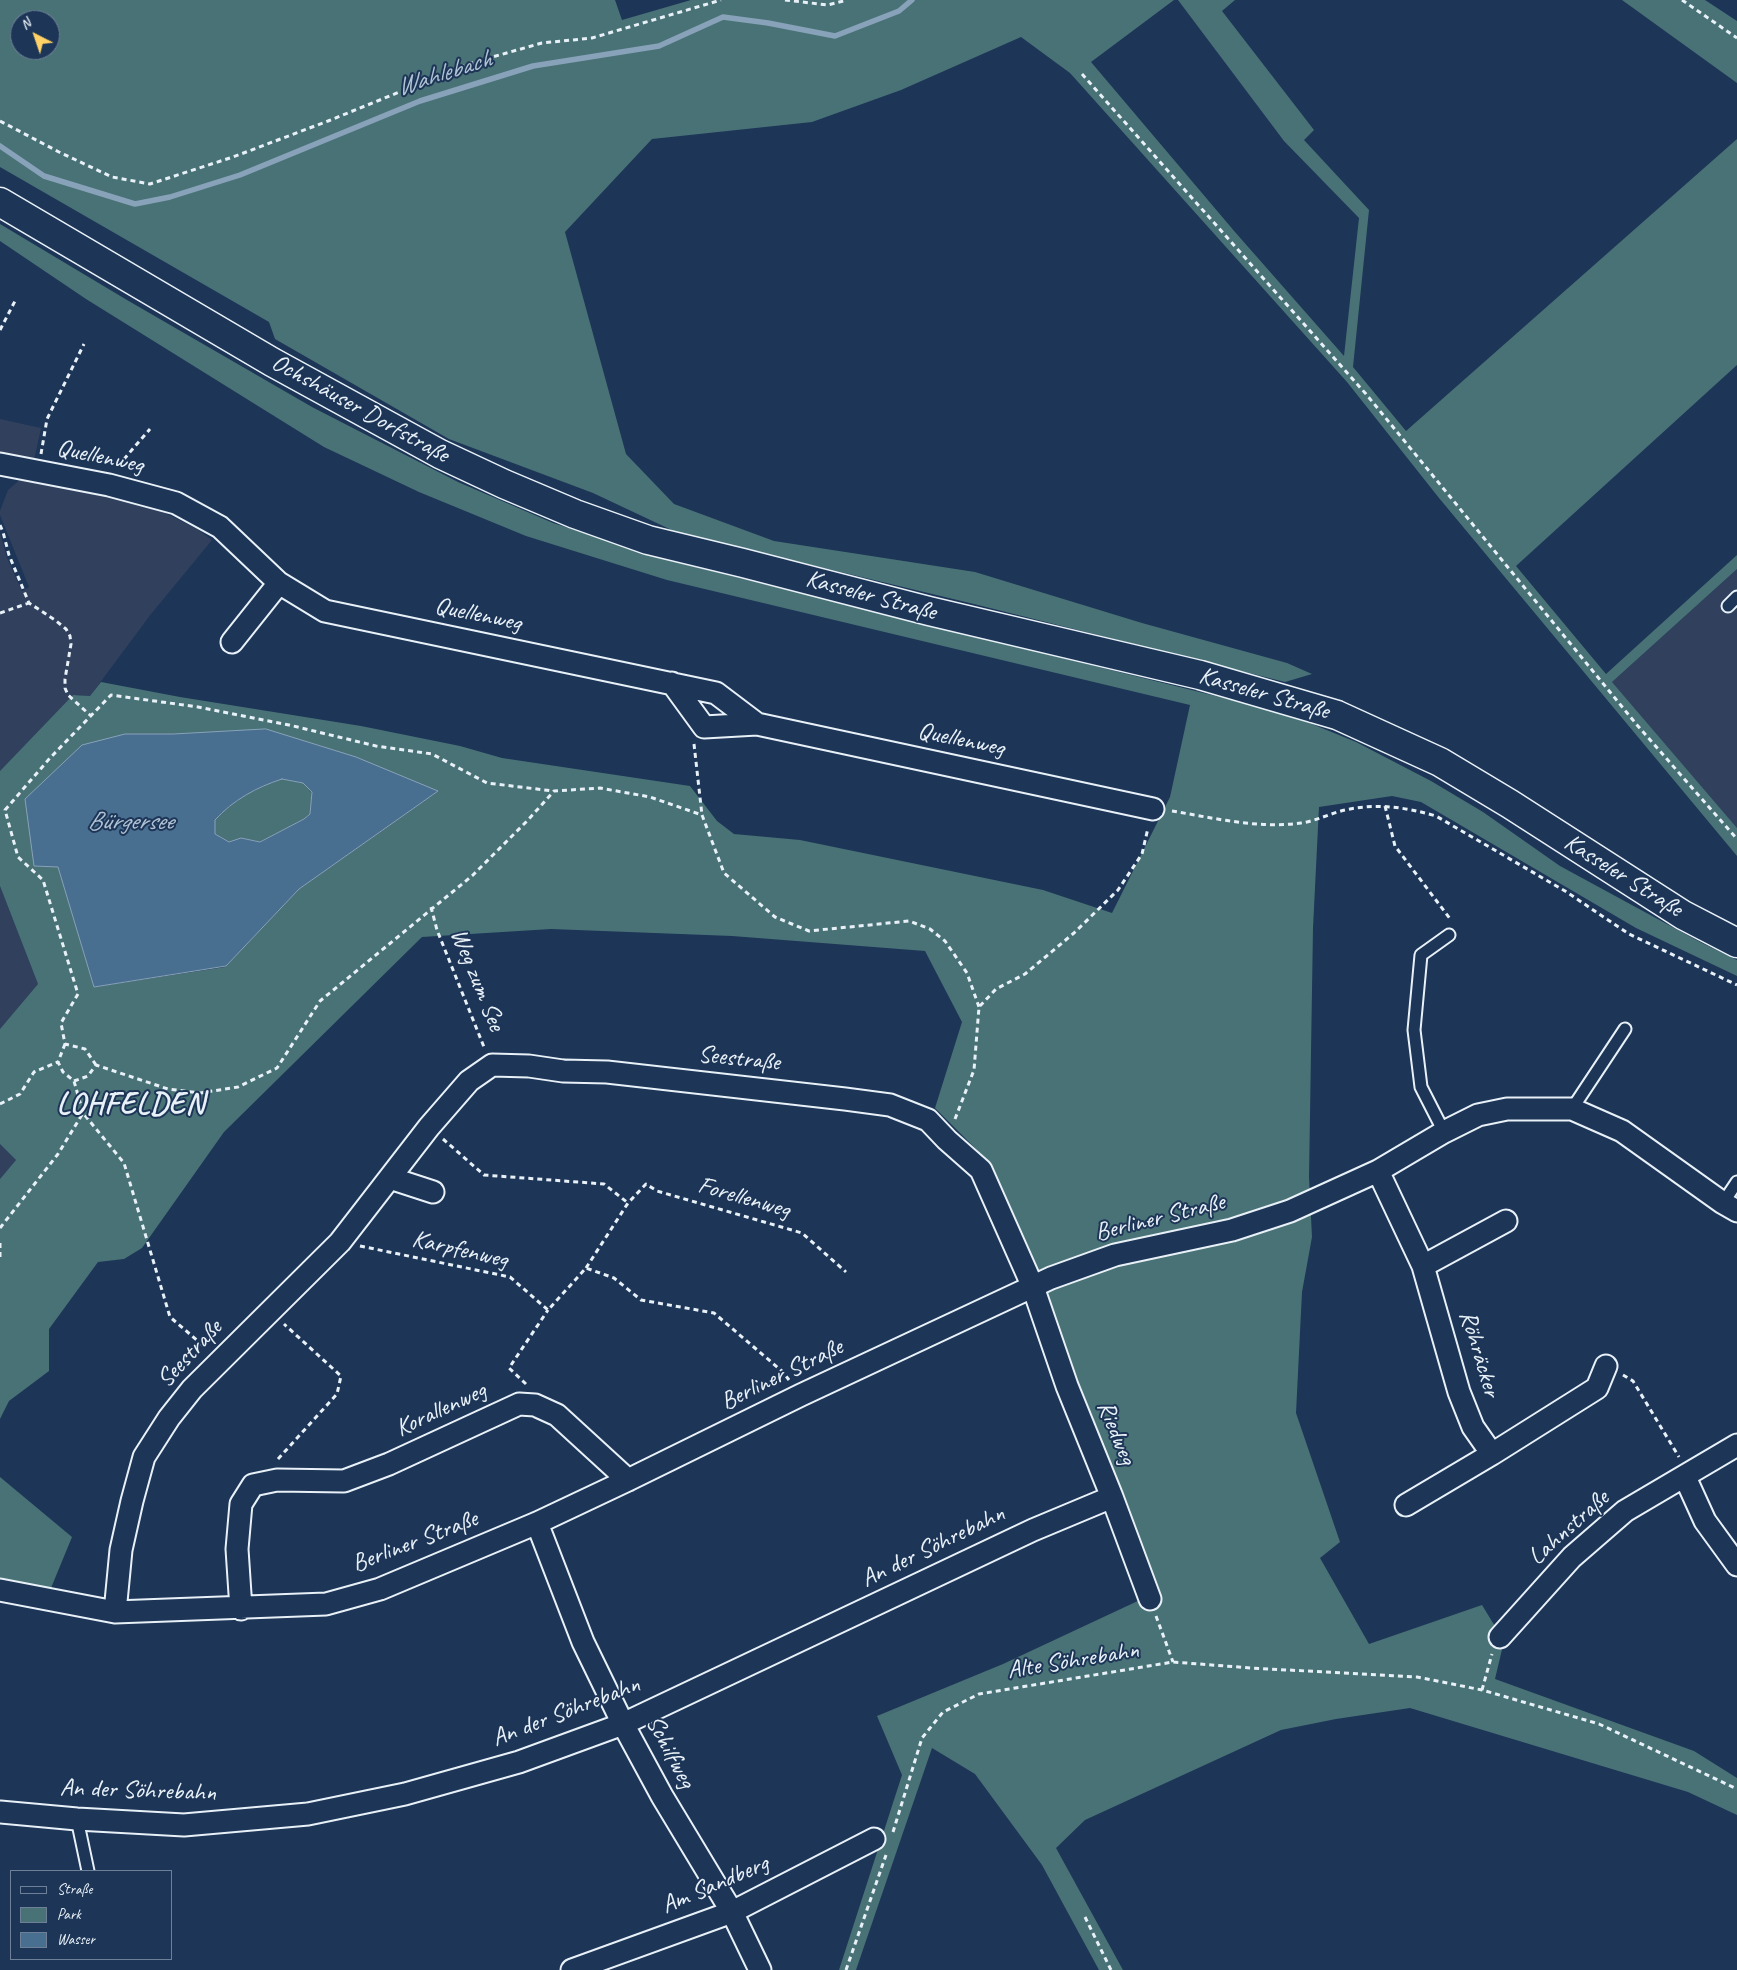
<!DOCTYPE html>
<html>
<head>
<meta charset="utf-8">
<style>
	body { margin:0 }
	#map { position:relative; width:1737px; height:1970px; overflow:hidden; background:#1d3557; font-family:Caveat,sans-serif }
	canvas { display:block }
	.legend { position:absolute; left:10px; top:1870px; width:162px; height:90px; box-sizing:border-box; background:#1d3557; border:1px solid #6e8097; margin:0; padding:6px 9px; list-style:none; font-size:15px; color:#e8f1f8 }
	.legend li { display:flex; align-items:center; gap:10px; height:25px }
	.legend b { width:25px; border:1px solid #6e8097 }
	.north { position:absolute; left:10px; top:10px; width:50px; height:50px; box-sizing:border-box; background:#1d3557; border:1px solid #6e8097; border-radius:50%; rotate:319deg; font-size:14px; font-weight:700; line-height:20px; text-align:center; color:#e8f1f8 }
	.north::after { content:''; display:block; margin:auto; width:18px; height:22px; background:#ffd166; clip-path:polygon(50% 0,100% 100%,50% 72%,0 100%) }
</style>
</head>
<body>
<div id="map">
<canvas width="1737" height="1970"></canvas>
<ul class="legend">
<li><b style="height:6px;background:#1d3557"></b>Straße</li>
<li><b style="height:14px;background:#497276"></b>Park</li>
<li><b style="height:14px;background:#486e90"></b>Wasser</li>
</ul>
<div class="north">N</div>
</div>
<script>
const ctx = document.querySelector('canvas').getContext('2d');
ctx.lineJoin = 'round';
function fill(path, color) {
  ctx.fillStyle = color;
  ctx.fill(path, 'evenodd');
}
function strokePath(path, color, width, dash) {
  ctx.strokeStyle = color;
  ctx.lineWidth = width;
  ctx.lineCap = dash ? 'butt' : 'round';
  ctx.setLineDash(dash || []);
  ctx.stroke(path);
}
function drawText(font, color, halo, rows, align = 'center') {
  ctx.font = font + ' Caveat,sans-serif';
  ctx.lineWidth = 4;
  ctx.setLineDash([]);
  ctx.textBaseline = 'middle';
  ctx.strokeStyle = halo;
  ctx.fillStyle = color;
  for (const [text, x, y, turn = 0] of rows) {
    ctx.save();
    ctx.translate(x, y);
    ctx.rotate((+turn || 0) * Math.PI / 180);
    ctx.textAlign = isNaN(turn) ? turn : align;
    if (halo) ctx.strokeText(text, 0, 0);
    ctx.fillText(text, 0, 0);
    ctx.restore();
  }
}
fill(new Path2D(`
	M 0,419 L 41,428 L 34,460 L 0,453 Z
	M 23,477 L 155,508 L 197,529 L 212,540 L 151,614 L 90,696 L 73,695 L 0,771 L 0,533 L 7,558 L 22,591 L 29,587 L 0,515 L 0,511 L 8,490 Z
	M 1737,569 L 1737,828 L 1612,682 Z
	M 0,886 L 38,984 L 0,1029 Z
	M 0,1144 L 16,1160 L 0,1179 Z`), '#31415d');
fill(new Path2D(`
	M 0,0 L 615,0 L 622,20 L 691,0 L 1174,0 L 1091,62 L 1235,232 L 1344,356 L 1359,218 L 1284,141 L 1178,0 L 1235,0 L 1222,11 L 1314,130 L 1304,140 L 1369,210 L 1353,367 L 1406,431 L 1737,139 L 1737,365 L 1516,566 L 1606,674 L 1737,555 L 1737,569 L 1612,682 L 1737,828 L 1737,856 L 1439,498 L 1347,382 L 1070,73 L 1021,37 L 901,90 L 812,122 L 652,139 L 565,232 L 626,454 L 674,504 L 774,541 L 975,572 L 1142,623 L 1287,663 L 1312,674 L 1285,682 L 974,604 L 678,533 L 593,493 L 449,439 L 275,339 L 269,322 L 0,167 ZM 20,20 L 50,20 L 50,50 L 20,50 Z
	M 1622,0 L 1705,0 L 1737,21 L 1737,83 Z
	M 0,224 L 127,300 L 312,407 L 458,482 L 553,523 L 671,561 L 1256,706 L 1312,724 L 1356,742 L 1431,781 L 1483,812 L 1560,866 L 1700,942 L 1737,960 L 1737,976 L 1636,928 L 1421,802 L 1392,796 L 1319,807 L 1313,928 L 1309,1177 L 1312,1237 L 1302,1292 L 1296,1413 L 1340,1542 L 1320,1558 L 1369,1644 L 1482,1605 L 1504,1641 L 1495,1679 L 1694,1751 L 1737,1778 L 1737,1815 L 1688,1792 L 1410,1708 L 1336,1719 L 1281,1730 L 1085,1820 L 1056,1848 L 1123,1970 L 1099,1970 L 1042,1865 L 975,1774 L 932,1748 L 856,1970 L 839,1970 L 902,1775 L 877,1716 L 1003,1664 L 1157,1592 L 1057,1338 L 1030,1259 L 978,1151 L 935,1108 L 962,1022 L 925,951 L 732,936 L 551,929 L 422,937 L 224,1132 L 142,1248 L 124,1259 L 98,1262 L 49,1329 L 49,1371 L 9,1401 L 0,1419 L 0,1179 L 16,1160 L 0,1144 L 0,1029 L 38,984 L 0,886 L 0,771 L 73,695 L 90,696 L 101,682 L 180,697 L 361,726 L 460,746 L 502,758 L 690,786 L 717,821 L 734,834 L 800,840 L 1043,890 L 1112,913 L 1170,797 L 1190,705 L 667,580 L 526,536 L 419,492 L 324,447 L 86,299 L 0,241 ZM 125,734 L 173,734 L 438,791 L 299,889 L 225,967 L 94,987 L 58,866 Z
	M 282,779 L 303,783 L 312,793 L 310,814 L 304,819 L 260,842 L 241,838 L 229,842 L 215,834 L 215,820 C 233,800 256,787 282,779 Z
	M 0,1477 L 72,1537 L 51,1588 L 0,1578 Z`), '#497276');
const water = new Path2D(`
	M 266,729 L 356,757 L 438,791 L 299,889 L 226,966 L 94,987 L 58,867 L 34,866 L 25,799 L 82,745 L 125,734 L 173,734 ZM 282,779 L 303,783 L 312,792 L 310,814 L 304,819 L 260,842 L 241,838 L 229,842 L 215,834 L 215,820 C 233,800 257,787 282,779 Z`);
fill(water, '#486e90');
strokePath(water, '#88a2ba', 1);
strokePath(new Path2D(`
	M 0,146 L 44,176 L 135,204 L 170,197 L 240,175 L 420,101 L 533,66 L 659,46 L 723,17 L 768,23 L 835,36 L 899,11 L 912,0`), '#88a2ba', 5.5);
const lane = new Path2D(`
	M 1728,606 L 1737,597
	M 1572,1109 L 1625,1029
	M 1444,1132 L 1421,1087 L 1414,1030 L 1421,955 L 1449,935
	M 1723,1203 L 1737,1182
	M 77,1819 L 88,1871`);
const street = new Path2D(`
	M 0,464 L 109,485 L 176,503 L 220,527 L 279,583 L 325,611 L 716,693 L 757,724 L 1153,809
	M 232,642 L 279,583
	M 672,683 L 704,727 L 757,724
	M 1378,1171 L 1423,1266 L 1459,1392 L 1473,1427 L 1492,1454 L 1597,1388 L 1606,1366
	M 390,1178 L 433,1192
	M 1423,1266 L 1506,1221
	M 1685,1477 L 1705,1521 L 1737,1565
	M 1406,1505 L 1492,1454
	M 537,1523 L 583,1642 L 623,1724 L 662,1796 L 732,1912 L 760,1970
	M 0,1590 L 115,1612 L 326,1604 L 380,1589 L 537,1523 L 628,1480 L 801,1395 L 1051,1278 L 1115,1255 L 1232,1230 L 1290,1211 L 1378,1171 L 1444,1132 L 1478,1115 L 1507,1109 L 1572,1109 L 1622,1131 L 1723,1203 L 1737,1211
	M 241,1609 L 237,1549 L 241,1504 L 253,1485 L 277,1480 L 344,1481 L 389,1464 L 519,1404 L 535,1405 L 557,1415 L 628,1480
	M 115,1612 L 121,1550 L 132,1501 L 144,1457 L 169,1418 L 192,1389 L 340,1242 L 429,1127 L 469,1081 L 492,1065 L 529,1066 L 563,1071 L 607,1072 L 845,1099 L 890,1105 L 928,1120 L 947,1140 L 981,1170 L 1033,1287 L 1067,1386 L 1112,1497 L 1150,1599
	M 1500,1637 L 1572,1557 L 1625,1511 L 1737,1445
	M 0,1812 L 77,1819 L 184,1825 L 308,1814 L 405,1794 L 519,1762 L 623,1724 L 1033,1530 L 1112,1497
	M 572,1970 L 732,1912 L 874,1839`);
const secondary = new Path2D(`
	M 0,202 L 272,362 L 440,454 L 504,484 L 575,514 L 648,540 L 743,563 L 929,611 L 1200,675 L 1337,715 L 1440,762 L 1510,804 L 1683,915 L 1737,943`);
strokePath(lane, '#e8f1f8', 15);
strokePath(street, '#e8f1f8', 25);
strokePath(secondary, '#e8f1f8', 31);
strokePath(new Path2D(`
	M 785,0 L 828,5 L 847,0
	M 1682,0 L 1737,38
	M 1082,74 L 1366,394 L 1637,725 L 1737,839
	M 0,121 L 59,152 L 112,177 L 150,184 L 233,157 L 328,121 L 471,63 L 542,43 L 592,38 L 721,0
	M 0,330 L 15,301
	M 41,454 L 47,419 L 84,344
	M 118,466 L 150,429
	M 0,525 L 3,532 L 9,555 L 29,603 L 55,620 L 66,629 L 70,636 L 71,644 L 65,679 L 65,688 L 68,695 L 91,716
	M 0,613 L 29,603
	M 694,744 L 702,815
	M 1385,806 L 1395,846 L 1451,920
	M 1172,811 C 1214,818 1258,829 1301,823 C 1316,821 1331,813 1345,810 C 1377,803 1405,807 1436,816 L 1565,891 L 1629,934 L 1737,985
	M 431,907 L 437,930 L 484,1047
	M 65,1044 L 58,1062 L 63,1072 L 74,1081 L 83,1113 L 124,1163 L 170,1317 L 206,1348
	M 96,1065 L 85,1049 L 65,1044 L 61,1023 L 78,994 L 43,880 L 18,857 L 5,810 L 50,758 L 111,695 L 198,707 L 289,725 L 376,746 L 432,754 L 487,783 L 553,791
	M 74,1081 L 88,1076 L 96,1065 L 168,1089 L 200,1093 L 238,1087 L 277,1068 L 320,1001 L 473,875 L 528,820 L 554,791 L 600,788 L 650,797 L 702,815 L 724,873 L 775,917 L 809,931 L 909,921 L 930,929 L 945,941 L 967,973 L 979,1007
	M 0,1104 L 20,1094 L 34,1072 L 58,1062
	M 955,1119 L 974,1070 L 979,1007 L 996,989 L 1025,974 L 1074,933 L 1118,890 L 1142,854 L 1148,828
	M 443,1139 L 484,1175 L 604,1184 L 628,1203
	M 0,1228 L 58,1154 L 83,1113
	M 0,1243 L 0,1258
	M 360,1246 L 510,1277 L 548,1310 L 586,1268 L 614,1278 L 641,1300 L 714,1313 L 783,1372 L 789,1380
	M 586,1268 L 628,1203 L 646,1184 L 657,1191 L 802,1233 L 846,1272
	M 1623,1375 L 1633,1381 L 1679,1457
	M 526,1384 L 509,1368 L 548,1310
	M 278,1459 L 337,1394 L 341,1376 L 284,1324
	M 1156,1616 L 1173,1662
	M 1482,1690 L 1492,1654
	M 893,1832 L 922,1738 L 943,1712 L 979,1694 L 1173,1662 L 1251,1668 L 1417,1677 L 1482,1690 L 1599,1724 L 1737,1789
	M 1085,1917 L 1111,1970
	M 846,1970 L 886,1855`), '#e8f1f8', 3, [5, 4]);
strokePath(lane, '#1d3557', 11);
strokePath(street, '#1d3557', 21);
strokePath(secondary, '#1d3557', 28);
drawText('25px', '#e8f1f8', '#1d3557', [
	["Ochshäuser Dorfstraße",360,409,29],
	["Quellenweg",100,457,12],
	["Kasseler Straße",871,596,15],
	["Quellenweg",478,615,12],
	["Kasseler Straße",1264,694,16],
	["Quellenweg",961,740,12],
	["Kasseler Straße",1623,876,32],
	["Weg zum See",477,980,68],
	["Seestraße",739,1059,6],
	["Forellenweg",744,1198,16],
	["Berliner Straße",1160,1218,-14],
	["Karpfenweg",460,1250,13],
	["Seestraße",190,1354,-47],
	["Röhräcker",1479,1354,73],
	["Berliner Straße",782,1375,-26],
	["Korallenweg",441,1410,-25],
	["Riedweg",1116,1433,68],
	["Lahnstraße",1569,1528,-42],
	["Berliner Straße",415,1542,-21],
	["An der Söhrebahn",933,1547,-26],
	["Alte Söhrebahn",1073,1661,-9],
	["An der Söhrebahn",566,1712,-21],
	["Schilfweg",670,1752,62],
	["An der Söhrebahn",138,1791,2],
	["Am Sandberg",715,1885,-23]
]);
drawText('italic 26px', '#b0c3d4', '#1d3557', [
	["Wahlebach",444,74,-18],
	["Bürgersee",130,822]
]);
ctx.letterSpacing = '1px';
drawText('bold 30px', '#e8f1f8', '#1d3557', [
	["LOHFELDEN",131,1105]
]);
ctx.letterSpacing = '0px';
</script>
</body>
</html>
